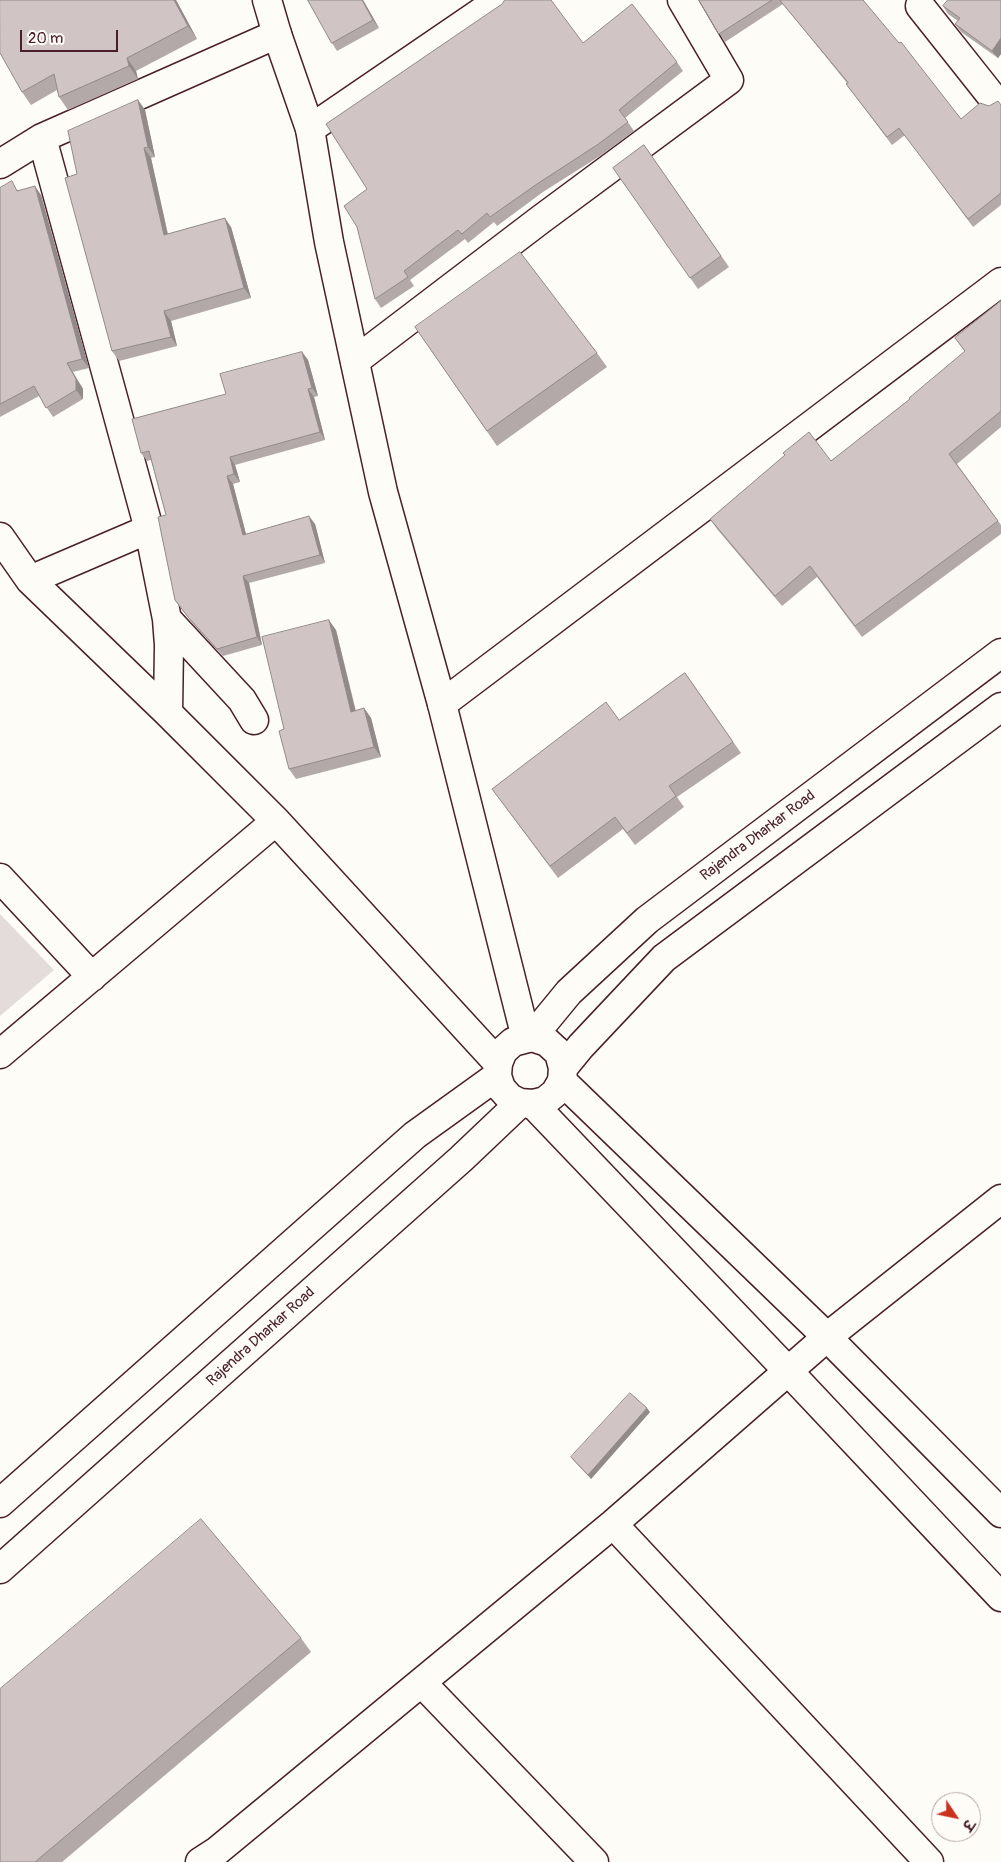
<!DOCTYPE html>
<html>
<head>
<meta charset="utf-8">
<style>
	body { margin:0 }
	#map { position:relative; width:1001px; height:1862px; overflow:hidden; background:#fdfcf7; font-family:Pangolin,"Playpen Sans Deva",sans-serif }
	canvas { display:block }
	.north { position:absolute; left:931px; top:1792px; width:50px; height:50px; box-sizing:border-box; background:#fdfcf7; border:1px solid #b5a4a5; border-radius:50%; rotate:124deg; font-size:14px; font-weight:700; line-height:20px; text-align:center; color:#4a1f2b }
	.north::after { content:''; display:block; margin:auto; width:18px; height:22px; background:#c8321e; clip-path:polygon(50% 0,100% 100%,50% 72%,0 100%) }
	.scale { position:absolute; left:20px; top:30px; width:98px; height:22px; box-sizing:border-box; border:2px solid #4a1f2b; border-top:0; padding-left:6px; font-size:15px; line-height:18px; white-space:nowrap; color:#4a1f2b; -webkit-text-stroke:4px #fdfcf7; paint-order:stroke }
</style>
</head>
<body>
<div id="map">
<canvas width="1001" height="1862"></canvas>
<div class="north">उ</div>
<div class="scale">20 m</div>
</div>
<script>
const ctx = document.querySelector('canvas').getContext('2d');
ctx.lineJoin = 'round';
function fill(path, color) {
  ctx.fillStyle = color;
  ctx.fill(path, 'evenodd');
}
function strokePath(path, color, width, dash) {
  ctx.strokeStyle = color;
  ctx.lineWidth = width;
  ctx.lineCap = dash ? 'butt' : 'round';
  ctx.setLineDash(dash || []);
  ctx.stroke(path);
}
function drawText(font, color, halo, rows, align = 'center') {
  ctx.font = font + ' Pangolin,sans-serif';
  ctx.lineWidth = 4.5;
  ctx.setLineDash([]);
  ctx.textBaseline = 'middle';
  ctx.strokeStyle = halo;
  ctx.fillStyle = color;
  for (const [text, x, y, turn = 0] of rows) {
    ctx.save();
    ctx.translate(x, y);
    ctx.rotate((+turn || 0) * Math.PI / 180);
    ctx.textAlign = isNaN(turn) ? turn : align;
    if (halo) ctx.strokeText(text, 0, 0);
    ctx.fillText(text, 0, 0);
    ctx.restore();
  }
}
fill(new Path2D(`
	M 0,914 L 54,970 L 0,1016 Z`), '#e3dcda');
const minor = new Path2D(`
	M 920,6 L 993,98
	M 310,129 L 499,0
	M 42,138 L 149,529 L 167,619 L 169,645 L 168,713
	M 0,164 L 42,138 L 277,34
	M 355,361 L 540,220 L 729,80 L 682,0
	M 0,537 L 30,580 L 168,713 L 276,821 L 498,1063
	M 30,580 L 149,529
	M 167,619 L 242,700 L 254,720
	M 442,704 L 1001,282
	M 0,878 L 92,977
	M 0,1054 L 276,821
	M 613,1524 L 929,1862
	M 422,1683 L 594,1862
	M 200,1862 L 217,1851 L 613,1524 L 827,1337 L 1001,1199`);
const tertiary = new Path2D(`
	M 267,0 L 277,34 L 310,129 L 329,242 L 383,492 L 442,704 L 526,1038
	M 562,1081 L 827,1337 L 1001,1513
	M 533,1104 L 789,1372 L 1001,1597`);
const secondary = new Path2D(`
	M 532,1037 L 547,1042 L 559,1053 L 563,1068 L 562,1081 L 555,1093 L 545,1101 L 533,1104 L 520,1103 L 510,1098 L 501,1088 L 497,1076 L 498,1063 L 503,1051 L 513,1042 L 532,1037 L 569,992 L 647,920 L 1001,653
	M 563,1068 L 581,1046 L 664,958 L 1001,707
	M 0,1503 L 415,1135 L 497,1076
	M 0,1569 L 461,1159 L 520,1103`);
strokePath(minor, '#4a1f2b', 31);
strokePath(tertiary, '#4a1f2b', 31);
strokePath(secondary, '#4a1f2b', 31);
strokePath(minor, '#fdfcf7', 28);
strokePath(tertiary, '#fdfcf7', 28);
strokePath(secondary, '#fdfcf7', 28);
fill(new Path2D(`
	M 0,0 L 176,0 L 197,39 L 136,71 L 138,79 L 68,110 L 59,97 L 57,90 L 31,105 L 22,92 Z
	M 308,0 L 363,0 L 379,28 L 337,51 L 332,43 Z
	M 699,0 L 863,0 L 961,119 L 989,106 L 1001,105 L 1001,205 L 973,227 L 905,135 L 892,145 L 852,92 L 846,84 L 847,83 L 783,4 L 725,42 Z
	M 1001,0 L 1001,54 L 998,58 L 961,32 L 955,24 L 958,21 L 948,14 L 943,6 Z
	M 583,43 L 677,62 L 683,71 L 625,118 L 634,131 L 603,154 L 543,192 L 497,226 L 494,222 L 468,243 L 465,239 L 410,280 L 414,286 L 381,308 L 375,299 Z
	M 138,100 L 145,110 L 155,157 L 151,158 L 168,234 L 231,227 L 251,298 L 171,321 L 177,346 L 119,361 L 112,351 L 77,174 Z
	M 644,145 L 729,267 L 698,289 L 613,168 Z
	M 0,188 L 19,190 L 41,195 L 89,368 L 73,372 L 83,389 L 83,399 L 53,417 L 39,396 L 0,417 Z
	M 1001,301 L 1001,427 L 957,464 L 1001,525 L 1001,534 L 862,637 L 817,577 L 782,606 L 717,529 L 710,519 L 831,461 L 910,399 L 965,352 L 955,338 Z
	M 415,327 L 597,353 L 607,367 L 497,446 Z
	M 302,352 L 308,360 L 318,396 L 314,397 L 325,440 L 235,465 L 240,482 L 233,484 L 246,534 L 315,524 L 325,563 L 249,583 L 262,645 L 223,656 L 194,625 L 175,600 L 166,515 L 151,460 L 147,461 L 141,453 L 226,394 Z
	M 336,630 L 356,711 L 364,708 L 371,718 L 381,757 L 296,779 L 289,769 L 284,729 Z
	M 685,673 L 741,753 L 677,797 L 684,807 L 635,845 L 623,829 L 558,878 L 492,789 L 619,720 Z
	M 650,1412 L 591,1479 L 574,1461 L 571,1457 Z
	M 301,1638 L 311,1652 L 62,1862 L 0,1862 Z`), '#b3a9a9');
fill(new Path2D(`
	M 174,0 L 176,0 L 197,39 L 188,26 Z
	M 362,0 L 363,0 L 379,28 L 373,20 Z
	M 1001,38 L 1001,54 L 998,58 L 992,51 Z
	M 127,58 L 136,71 L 138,79 L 129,66 Z
	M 138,100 L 145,110 L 155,157 L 148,147 Z
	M 144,148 L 151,158 L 170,245 L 164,235 Z
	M 35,186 L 41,195 L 89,368 L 82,359 Z
	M 225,218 L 231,227 L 251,298 L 244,288 Z
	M 164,311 L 171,321 L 177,346 L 171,337 Z
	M 302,352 L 308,360 L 318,396 L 312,388 Z
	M 67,363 L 83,389 L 83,399 L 76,390 Z
	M 308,389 L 314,397 L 325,440 L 320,432 Z
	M 230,457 L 235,465 L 240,482 L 234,474 Z
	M 227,476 L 233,484 L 248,542 L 243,535 Z
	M 309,516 L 315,524 L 325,563 L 320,555 Z
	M 243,576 L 249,583 L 262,645 L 257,637 Z
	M 329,620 L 336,630 L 358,722 L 351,712 Z
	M 364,708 L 371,718 L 381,757 L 374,747 Z
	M 647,1408 L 650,1412 L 591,1479 L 588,1475 Z`), '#928a89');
const building = new Path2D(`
	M 0,0 L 174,0 L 188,26 L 127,58 L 129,66 L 59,97 L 54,74 L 22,92 L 0,53 Z
	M 308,0 L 362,0 L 373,20 L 332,43 Z
	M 505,0 L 551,0 L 583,43 L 632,4 L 677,62 L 619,110 L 628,122 L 597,145 L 537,184 L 490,217 L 487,213 L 462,234 L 458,230 L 404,271 L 408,277 L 375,299 L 357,227 L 344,206 L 367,189 L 326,124 L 502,4 Z
	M 699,0 L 772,0 L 719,34 Z
	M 780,0 L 863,0 L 899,43 L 901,42 L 961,119 L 980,103 L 989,106 L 998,101 L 1001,105 L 1001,193 L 968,219 L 899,128 L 887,137 L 846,84 L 848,83 Z
	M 948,0 L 1001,0 L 1001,38 L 992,51 L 955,24 L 960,18 L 943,6 Z
	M 138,100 L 148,147 L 144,148 L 164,235 L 225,218 L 244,288 L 164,311 L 171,337 L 112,351 L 65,178 L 77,174 L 68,131 Z
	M 644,145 L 721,256 L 690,278 L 613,168 Z
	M 12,181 L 17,191 L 35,186 L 82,359 L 67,363 L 76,379 L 76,390 L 46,408 L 34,386 L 0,404 L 0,188 Z
	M 520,252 L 597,353 L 487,431 L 415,327 Z
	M 1001,301 L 1001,411 L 949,454 L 998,521 L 855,626 L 810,566 L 775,596 L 710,519 L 785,455 L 783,453 L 809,432 L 831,461 L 910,399 L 909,398 L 965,351 L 955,338 Z
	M 302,352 L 312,388 L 308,389 L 320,432 L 230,457 L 234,474 L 227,476 L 243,535 L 309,516 L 320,555 L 243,576 L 257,637 L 217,649 L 188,617 L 175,600 L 158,517 L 166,515 L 149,451 L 141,453 L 132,419 L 226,394 L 220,374 Z
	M 329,620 L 351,712 L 364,708 L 374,747 L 289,769 L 279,731 L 284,729 L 262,637 Z
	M 685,673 L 733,742 L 669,786 L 676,796 L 627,833 L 615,817 L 550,866 L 492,789 L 606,702 L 619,720 Z
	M 630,1393 L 647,1408 L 588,1475 L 571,1457 Z
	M 201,1519 L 301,1638 L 35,1862 L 0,1862 L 0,1689 Z`);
fill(building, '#d0c5c4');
strokePath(building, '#928a89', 1);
drawText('15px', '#4a1f2b', '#fdfcf7', [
	["Rajendra Dharkar Road",758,836,-37],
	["Rajendra Dharkar Road",261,1337,-42]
]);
</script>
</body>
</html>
